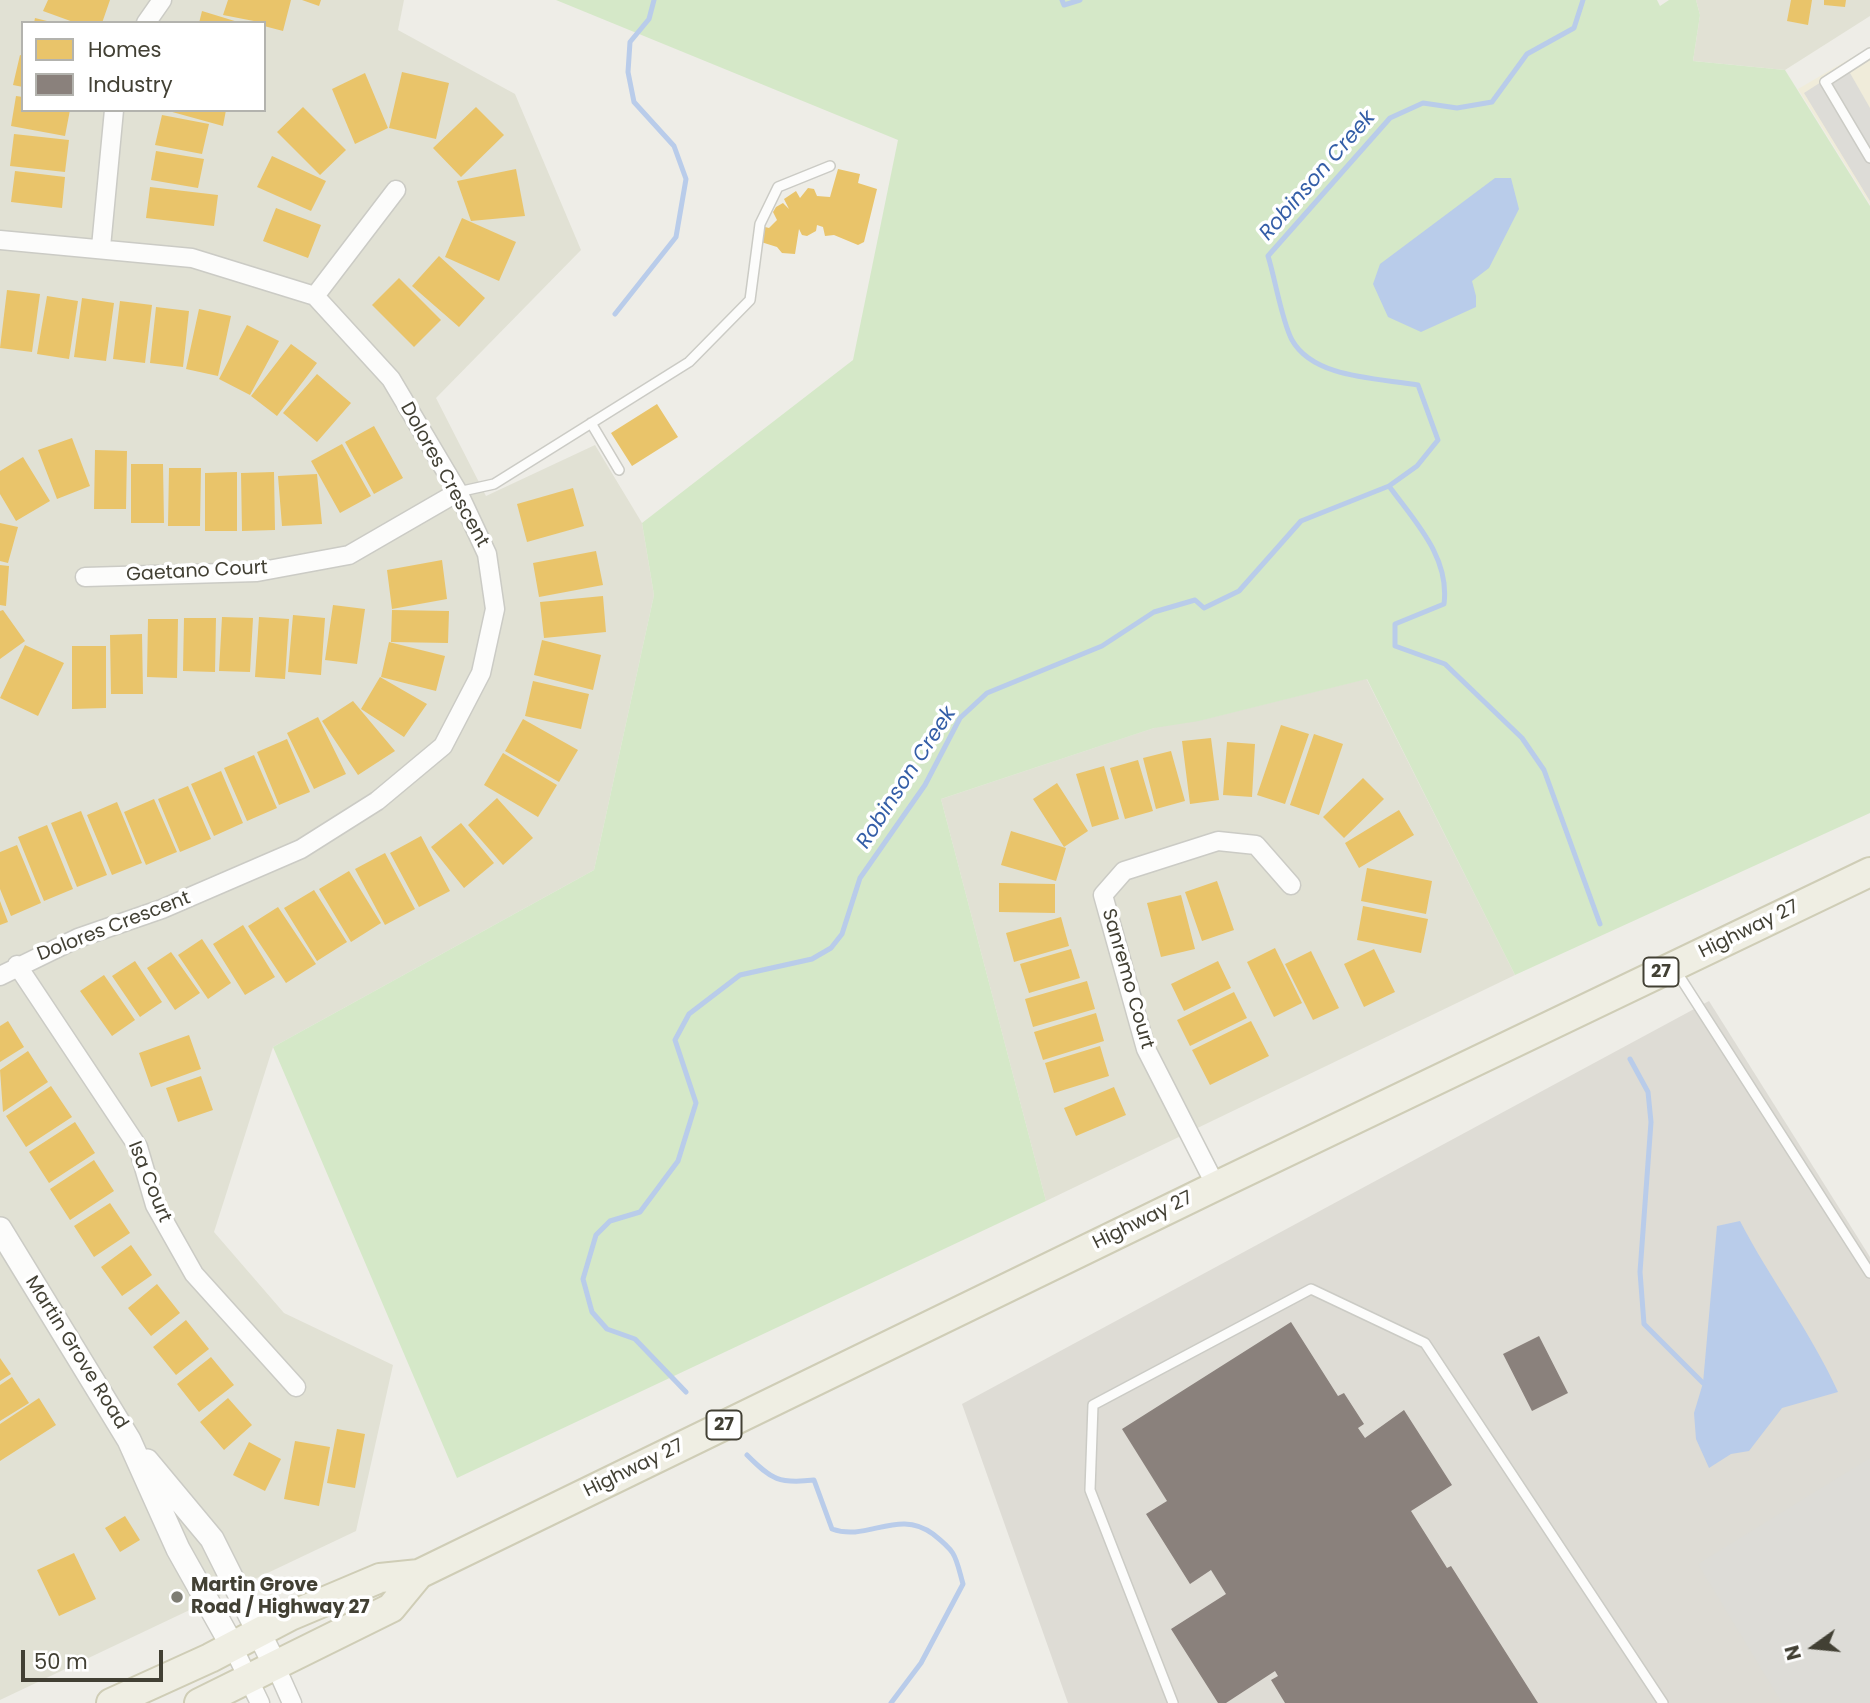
<!DOCTYPE html>
<html>
<head>
<meta charset="utf-8">
<style>
	body { margin:0 }
	#map { position:relative; width:1870px; height:1703px; overflow:hidden; background:#eeede7; font-family:Poppins,sans-serif }
	canvas { display:block }
	.legend { position:absolute; left:21px; top:21px; width:245px; height:91px; box-sizing:border-box; background:#fff; border:2px solid #b3b3ae; margin:0; padding:9px 12px; list-style:none; font-size:21px; color:#424034 }
	.legend li { display:flex; align-items:center; gap:14px; height:35px }
	.legend b { width:35px; border:2px solid #b3b3ae }
	.north { position:absolute; left:1779px; top:1612px; width:70px; height:70px; -webkit-text-stroke:5px #fff; paint-order:stroke; rotate:255deg; font-size:19px; font-weight:700; line-height:28px; text-align:center; color:#424034 }
	.north::after { content:''; display:block; margin:auto; width:24px; height:32px; background:#424034; clip-path:polygon(50% 0,100% 100%,50% 72%,0 100%) }
	.scale { position:absolute; left:21px; top:1650px; width:142px; height:32px; box-sizing:border-box; border:4px solid #424034; border-top:0; padding-left:9px; font-size:21px; line-height:24px; white-space:nowrap; color:#424034; -webkit-text-stroke:5px #fff; paint-order:stroke }
</style>
</head>
<body>
<div id="map">
<canvas width="1870" height="1703"></canvas>
<ul class="legend">
<li><b style="height:19px;background:#e9c46a"></b>Homes</li>
<li><b style="height:19px;background:#8a817c"></b>Industry</li>
</ul>
<div class="north">N</div>
<div class="scale">50 m</div>
</div>
<script>
const ctx = document.querySelector('canvas').getContext('2d');
ctx.lineJoin = 'round';
function fill(path, color) {
  ctx.fillStyle = color;
  ctx.fill(path, 'evenodd');
}
function strokePath(path, color, width, dash) {
  ctx.strokeStyle = color;
  ctx.lineWidth = width;
  ctx.lineCap = dash ? 'butt' : 'round';
  ctx.setLineDash(dash || []);
  ctx.stroke(path);
}
function drawText(font, color, halo, rows, align = 'center') {
  ctx.font = font + ' Poppins,sans-serif';
  ctx.lineWidth = 7;
  ctx.setLineDash([]);
  ctx.textBaseline = 'middle';
  ctx.strokeStyle = halo;
  ctx.fillStyle = color;
  for (const [text, x, y, turn = 0] of rows) {
    ctx.save();
    ctx.translate(x, y);
    ctx.rotate((+turn || 0) * Math.PI / 180);
    ctx.textAlign = isNaN(turn) ? turn : align;
    if (halo) ctx.strokeText(text, 0, 0);
    ctx.fillText(text, 0, 0);
    ctx.restore();
  }
}
fill(new Path2D(`
	M 0,0 L 404,0 L 398,30 L 515,94 L 581,250 L 436,398 L 486,496 L 595,445 L 642,523 L 654,595 L 594,870 L 273,1047 L 214,1232 L 284,1313 L 393,1365 L 356,1531 L 0,1700 ZM 23,23 L 264,23 L 264,110 L 23,110 Z
	M 1696,0 L 1870,0 L 1870,16 L 1785,70 L 1693,61 L 1700,15 Z
	M 1357,660 L 1515,975 L 1046,1201 L 941,799 Z`), '#e1e1d4');
fill(new Path2D(`
	M 1870,47 L 1870,204 L 1798,89 Z`), '#f0ecda');
fill(new Path2D(`
	M 1709,1001 L 1870,1257 L 1870,1703 L 1068,1703 L 962,1404 Z`), '#dedcd5');
fill(new Path2D(`
	M 556,0 L 1657,0 L 1660,6 L 1669,0 L 1696,0 L 1700,15 L 1693,61 L 1785,70 L 1870,206 L 1870,813 L 1515,975 L 1367,679 L 1199,721 L 1154,728 L 941,799 L 1046,1201 L 457,1478 L 273,1047 L 594,870 L 654,595 L 642,523 L 853,360 L 898,140 Z`), '#d5e8c8');
fill(new Path2D(`
	M 1846,66 L 1870,108 L 1870,201 L 1804,93 Z
	M 1870,1458 L 1870,1703 L 1782,1703 L 1698,1564 Z`), '#dddcd7');
fill(new Path2D(`
	M 1495,178 L 1511,178 L 1519,209 L 1489,268 L 1472,281 L 1476,296 L 1476,307 L 1421,332 L 1388,317 L 1373,284 L 1380,264 Z
	M 1740,1221 C 1770,1279 1811,1332 1838,1392 L 1782,1408 L 1749,1451 L 1731,1454 L 1709,1468 L 1696,1439 L 1694,1413 L 1703,1383 L 1717,1226 Z`), '#b9ccea');
fill(new Path2D(`
	M 48,0 L 110,0 L 102,23 L 76,23 L 43,11 Z
	M 228,0 L 291,0 L 283,31 L 264,26 L 264,23 L 223,15 Z
	M 302,0 L 321,0 L 319,6 Z
	M 1791,0 L 1812,0 L 1808,25 L 1787,21 Z
	M 1824,0 L 1846,0 L 1845,7 L 1824,5 Z
	M 202,11 L 238,22 L 238,23 L 199,23 Z
	M 35,18 L 51,22 L 51,23 L 34,23 Z
	M 20,55 L 23,56 L 23,87 L 13,85 Z
	M 402,72 L 449,83 L 436,139 L 389,128 Z
	M 365,73 L 388,128 L 355,144 L 332,89 Z
	M 16,96 L 23,97 L 23,110 L 70,110 L 65,136 L 11,126 Z
	M 303,107 L 346,150 L 320,175 L 277,132 Z
	M 476,107 L 504,135 L 461,177 L 433,148 Z
	M 165,110 L 226,110 L 223,126 Z
	M 162,115 L 209,124 L 202,154 L 155,145 Z
	M 14,134 L 69,140 L 65,172 L 10,166 Z
	M 156,151 L 204,159 L 198,188 L 151,180 Z
	M 272,156 L 326,181 L 311,211 L 257,187 Z
	M 516,169 L 525,216 L 471,221 L 457,181 Z
	M 838,169 L 860,174 L 858,183 L 877,189 L 864,242 L 858,245 L 834,235 L 825,236 L 823,227 L 817,225 L 816,231 L 807,236 L 802,235 L 799,229 L 795,254 L 782,253 L 777,247 L 761,242 L 765,227 L 769,228 L 777,220 L 773,212 L 776,207 L 783,203 L 789,209 L 784,199 L 796,191 L 800,198 L 808,188 L 814,189 L 817,196 L 830,197 Z
	M 15,171 L 65,177 L 62,208 L 11,202 Z
	M 150,187 L 218,195 L 214,226 L 146,218 Z
	M 276,208 L 321,225 L 308,258 L 263,241 Z
	M 462,218 L 516,242 L 499,281 L 445,257 Z
	M 439,256 L 485,298 L 459,327 L 412,286 Z
	M 399,278 L 441,320 L 414,347 L 372,305 Z
	M 7,290 L 40,294 L 32,352 L 0,348 Z
	M 47,296 L 78,301 L 69,359 L 37,354 Z
	M 82,298 L 114,303 L 106,361 L 74,357 Z
	M 120,301 L 152,305 L 145,363 L 113,359 Z
	M 156,307 L 189,311 L 183,367 L 150,363 Z
	M 199,309 L 231,316 L 218,376 L 186,369 Z
	M 247,325 L 279,341 L 250,395 L 219,379 Z
	M 291,344 L 317,363 L 277,416 L 251,396 Z
	M 317,374 L 351,403 L 317,442 L 283,413 Z
	M 657,404 L 678,437 L 632,466 L 611,433 Z
	M 374,426 L 403,478 L 374,494 L 345,442 Z
	M 72,438 L 90,486 L 57,499 L 38,450 Z
	M 342,444 L 371,496 L 340,513 L 311,461 Z
	M 95,450 L 127,451 L 126,509 L 94,509 Z
	M 23,457 L 50,501 L 16,521 L 0,494 L 0,471 Z
	M 131,464 L 163,464 L 164,523 L 131,523 Z
	M 169,468 L 201,468 L 200,526 L 168,526 Z
	M 237,472 L 237,531 L 205,531 L 205,473 Z
	M 274,472 L 275,530 L 242,531 L 241,473 Z
	M 317,474 L 322,524 L 282,526 L 278,476 Z
	M 573,488 L 584,526 L 527,542 L 517,504 Z
	M 0,523 L 18,527 L 8,563 L 0,561 Z
	M 596,551 L 603,585 L 539,597 L 533,563 Z
	M 442,560 L 447,599 L 392,609 L 387,570 Z
	M 0,565 L 9,566 L 6,606 L 0,605 Z
	M 603,596 L 606,632 L 544,638 L 540,602 Z
	M 333,605 L 365,609 L 357,664 L 325,660 Z
	M 3,610 L 25,641 L 0,659 L 0,611 Z
	M 392,610 L 449,611 L 448,643 L 391,642 Z
	M 293,615 L 325,618 L 321,675 L 288,672 Z
	M 222,617 L 253,618 L 250,672 L 219,671 Z
	M 259,617 L 289,619 L 285,679 L 255,677 Z
	M 184,618 L 216,618 L 215,672 L 183,671 Z
	M 148,619 L 178,619 L 177,678 L 147,677 Z
	M 142,634 L 143,694 L 111,694 L 110,635 Z
	M 542,640 L 601,655 L 593,690 L 534,675 Z
	M 389,642 L 445,656 L 436,691 L 381,677 Z
	M 25,645 L 64,663 L 38,716 L 0,698 Z
	M 72,646 L 106,646 L 106,708 L 72,709 Z
	M 380,677 L 427,704 L 404,737 L 361,709 Z
	M 533,681 L 589,694 L 581,729 L 525,716 Z
	M 353,701 L 395,751 L 358,775 L 322,721 Z
	M 318,717 L 346,774 L 314,789 L 287,733 Z
	M 523,719 L 578,750 L 559,782 L 505,751 Z
	M 1281,725 L 1309,734 L 1285,804 L 1257,795 Z
	M 1314,734 L 1343,744 L 1319,815 L 1290,805 Z
	M 1211,738 L 1219,800 L 1190,804 L 1182,741 Z
	M 287,739 L 310,792 L 279,805 L 257,752 Z
	M 1227,742 L 1255,744 L 1252,797 L 1223,795 Z
	M 1171,751 L 1185,801 L 1156,809 L 1143,758 Z
	M 503,753 L 557,785 L 538,817 L 484,785 Z
	M 254,755 L 277,808 L 247,821 L 224,768 Z
	M 1138,760 L 1153,811 L 1125,819 L 1110,768 Z
	M 1104,766 L 1119,819 L 1092,827 L 1076,774 Z
	M 221,771 L 243,823 L 214,836 L 191,784 Z
	M 1363,778 L 1384,799 L 1344,838 L 1323,817 Z
	M 1057,783 L 1088,831 L 1064,847 L 1033,799 Z
	M 188,786 L 211,839 L 180,852 L 158,799 Z
	M 497,798 L 533,838 L 503,865 L 468,825 Z
	M 154,799 L 177,852 L 146,865 L 124,812 Z
	M 117,802 L 142,863 L 112,875 L 87,815 Z
	M 1399,810 L 1414,835 L 1359,868 L 1345,843 Z
	M 81,811 L 107,875 L 77,887 L 51,823 Z
	M 461,823 L 494,863 L 464,888 L 431,847 Z
	M 47,825 L 73,889 L 44,901 L 18,837 Z
	M 1011,831 L 1066,848 L 1056,881 L 1001,865 Z
	M 421,836 L 450,891 L 419,907 L 390,853 Z
	M 17,845 L 41,903 L 11,916 L 0,889 L 0,852 Z
	M 385,853 L 415,909 L 385,925 L 355,869 Z
	M 1367,868 L 1432,881 L 1426,914 L 1361,901 Z
	M 349,871 L 381,923 L 351,942 L 319,889 Z
	M 1217,881 L 1234,930 L 1202,941 L 1185,892 Z
	M 999,883 L 1055,884 L 1055,913 L 999,912 Z
	M 314,890 L 347,942 L 317,961 L 284,908 Z
	M 1181,895 L 1195,949 L 1161,957 L 1147,903 Z
	M 0,901 L 8,922 L 0,925 Z
	M 1363,906 L 1428,919 L 1421,953 L 1357,940 Z
	M 278,907 L 316,964 L 286,983 L 248,926 Z
	M 1061,917 L 1069,946 L 1014,962 L 1006,933 Z
	M 243,925 L 275,977 L 245,995 L 213,944 Z
	M 202,939 L 231,983 L 208,999 L 178,955 Z
	M 1275,948 L 1302,1003 L 1274,1017 L 1247,962 Z
	M 1071,949 L 1080,978 L 1029,993 L 1020,964 Z
	M 1374,949 L 1395,992 L 1364,1007 L 1344,964 Z
	M 1311,951 L 1339,1008 L 1313,1020 L 1285,964 Z
	M 171,952 L 200,993 L 175,1010 L 147,968 Z
	M 135,961 L 162,1002 L 140,1017 L 112,976 Z
	M 1218,961 L 1231,988 L 1184,1011 L 1171,984 Z
	M 104,975 L 135,1020 L 112,1036 L 80,991 Z
	M 1087,981 L 1095,1009 L 1033,1027 L 1025,999 Z
	M 1234,992 L 1247,1018 L 1190,1046 L 1177,1020 Z
	M 1096,1013 L 1104,1041 L 1043,1060 L 1034,1032 Z
	M 8,1021 L 24,1047 L 0,1062 L 0,1026 Z
	M 1251,1021 L 1269,1056 L 1210,1085 L 1192,1050 Z
	M 189,1035 L 201,1069 L 151,1087 L 139,1053 Z
	M 1100,1046 L 1109,1076 L 1054,1093 L 1045,1063 Z
	M 28,1051 L 48,1082 L 3,1112 L 0,1070 Z
	M 201,1076 L 213,1110 L 178,1122 L 166,1088 Z
	M 51,1086 L 72,1117 L 26,1147 L 6,1116 Z
	M 1114,1087 L 1126,1115 L 1076,1136 L 1064,1108 Z
	M 75,1122 L 95,1153 L 49,1183 L 29,1152 Z
	M 94,1160 L 114,1191 L 70,1220 L 50,1189 Z
	M 110,1203 L 130,1233 L 94,1257 L 74,1226 Z
	M 131,1245 L 152,1275 L 122,1296 L 101,1267 Z
	M 157,1284 L 180,1313 L 151,1336 L 128,1308 Z
	M 186,1320 L 209,1349 L 176,1375 L 153,1347 Z
	M 211,1357 L 234,1385 L 199,1412 L 177,1384 Z
	M 0,1358 L 11,1374 L 0,1381 Z
	M 12,1377 L 29,1403 L 0,1421 L 0,1385 Z
	M 39,1398 L 56,1425 L 0,1461 L 0,1424 Z
	M 228,1398 L 252,1425 L 224,1450 L 200,1422 Z
	M 337,1429 L 365,1434 L 355,1488 L 327,1483 Z
	M 295,1441 L 330,1447 L 319,1506 L 284,1499 Z
	M 249,1442 L 281,1459 L 265,1491 L 233,1475 Z
	M 125,1516 L 140,1540 L 120,1552 L 105,1528 Z
	M 74,1553 L 96,1599 L 59,1616 L 37,1570 Z`), '#e9c46a');
fill(new Path2D(`
	M 1291,1322 L 1338,1396 L 1344,1393 L 1364,1424 L 1358,1428 L 1365,1438 L 1404,1410 L 1452,1485 L 1411,1511 L 1447,1568 L 1451,1566 L 1538,1703 L 1285,1703 L 1271,1680 L 1278,1676 L 1275,1671 L 1226,1703 L 1218,1703 L 1171,1629 L 1226,1594 L 1211,1570 L 1190,1584 L 1146,1514 L 1167,1501 L 1122,1429 Z
	M 1539,1336 L 1568,1393 L 1532,1411 L 1503,1354 Z`), '#8a817c');
strokePath(new Path2D(`
	M 1062,0 L 1064,5 L 1080,0
	M 615,314 L 676,237 L 686,179 L 674,146 L 634,102 L 628,72 L 630,42 L 649,19 L 654,0
	M 1389,486 C 1415,522 1450,557 1444,604 L 1395,624 L 1395,646 L 1445,664 L 1522,738 L 1544,770 L 1600,924
	M 1630,1059 L 1648,1092 L 1651,1122 L 1640,1272 L 1644,1324 L 1703,1383
	M 686,1392 L 635,1339 L 607,1329 L 592,1312 L 583,1279 L 596,1235 L 610,1221 L 640,1212 L 678,1161 L 696,1103 L 675,1040 L 689,1014 L 740,975 L 812,959 L 831,948 L 842,934 L 860,878 L 925,785 L 960,718 L 987,693 L 1102,646 L 1154,612 L 1195,600 L 1204,608 L 1239,591 L 1301,521 L 1389,486 L 1417,466 L 1438,440 L 1418,385 C 1379,378 1314,379 1292,340 C 1282,322 1275,278 1268,256 L 1390,118 L 1423,103 L 1457,108 L 1492,102 L 1527,54 L 1574,28 L 1583,0
	M 747,1455 C 772,1480 779,1484 814,1480 L 832,1529 C 868,1542 898,1508 933,1534 C 957,1553 955,1555 963,1584 L 921,1663 L 891,1703`), '#b9ccea', 5);
const service = new Path2D(`
	M 1870,53 L 1825,82 L 1870,158
	M 591,423 L 619,470
	M 458,492 L 494,484 L 689,362 L 750,300 L 760,224 L 778,187 L 830,166
	M 1676,971 L 1870,1273
	M 1173,1703 L 1090,1490 L 1093,1405 L 1311,1289 L 1425,1343 L 1663,1703`);
const minor = new Path2D(`
	M 146,23 L 162,0
	M 0,240 L 192,258 L 315,296 L 391,379 L 458,492 L 487,554 L 495,609 L 481,673 L 443,746 L 377,801 L 301,849 L 162,909 L 78,938 L 0,976
	M 101,247 L 114,110
	M 315,296 L 396,190
	M 85,577 L 257,572 L 349,555 L 458,492
	M 17,965 L 138,1147 L 155,1205 L 194,1274 L 296,1387
	M 1216,1186 L 1146,1049 L 1103,895 L 1124,871 L 1218,841 L 1256,845 L 1291,885
	M 233,1647 L 260,1703
	M 275,1665 L 292,1703`);
const tertiary = new Path2D(`
	M 0,1229 L 129,1440 L 178,1549 L 233,1647
	M 147,1461 L 212,1539 L 275,1665`);
const primary = new Path2D(`
	M 111,1703 L 210,1658 L 290,1616 L 380,1578 L 419,1574 L 1216,1186 L 1870,872
	M 199,1703 L 391,1608 L 419,1574`);
strokePath(service, '#cbcbc5', 12);
strokePath(minor, '#cbcbc5', 21);
strokePath(tertiary, '#cbcbc5', 26);
strokePath(primary, '#cfcdb6', 32);
strokePath(service, '#fcfcfb', 9);
strokePath(minor, '#fcfcfb', 18);
strokePath(tertiary, '#fcfcfb', 23);
strokePath(primary, '#efeee3', 28);
for (const [x, y, r, color] of [
	[177,1597,7,"#7e7d73"]
]) {
  const dot = new Path2D();
  dot.arc(x, y, r, 0, 2 * Math.PI);
  ctx.fillStyle = color;
  ctx.fill(dot);
  strokePath(dot, '#fff', 2.5);
}
for (const [x, y, w] of [
	[1661,972,35],
	[724,1425,35]
]) {
  const box = new Path2D();
  box.roundRect(x - w / 2, y - 14.5, w, 29, 5);
  ctx.fillStyle = '#fff';
  ctx.fill(box);
  strokePath(box, '#424034', 2);
}
drawText('bold 18px', '#424034', null, [
	["27",1661,972],
	["27",724,1425]
]);
drawText('19px', '#424034', '#fff', [
	["Dolores Crescent",444,475,61],
	["Gaetano Court",197,572,-3],
	["Dolores Crescent",114,927,-21],
	["Highway 27",1749,930,-26],
	["Sanremo Court",1127,979,74],
	["Isa Court",149,1182,68],
	["Highway 27",1143,1221,-26],
	["Martin Grove Road",76,1353,58],
	["Highway 27",634,1469,-26]
]);
drawText('bold 19px', '#424034', '#fff', [
	["Martin Grove",191,1586],
	["Road / Highway 27",191,1608]
], 'left');
drawText('italic 21px', '#345ea7', '#fff', [
	["Robinson Creek",1318,176,-49],
	["Robinson Creek",907,778,-57]
]);
</script>
</body>
</html>
